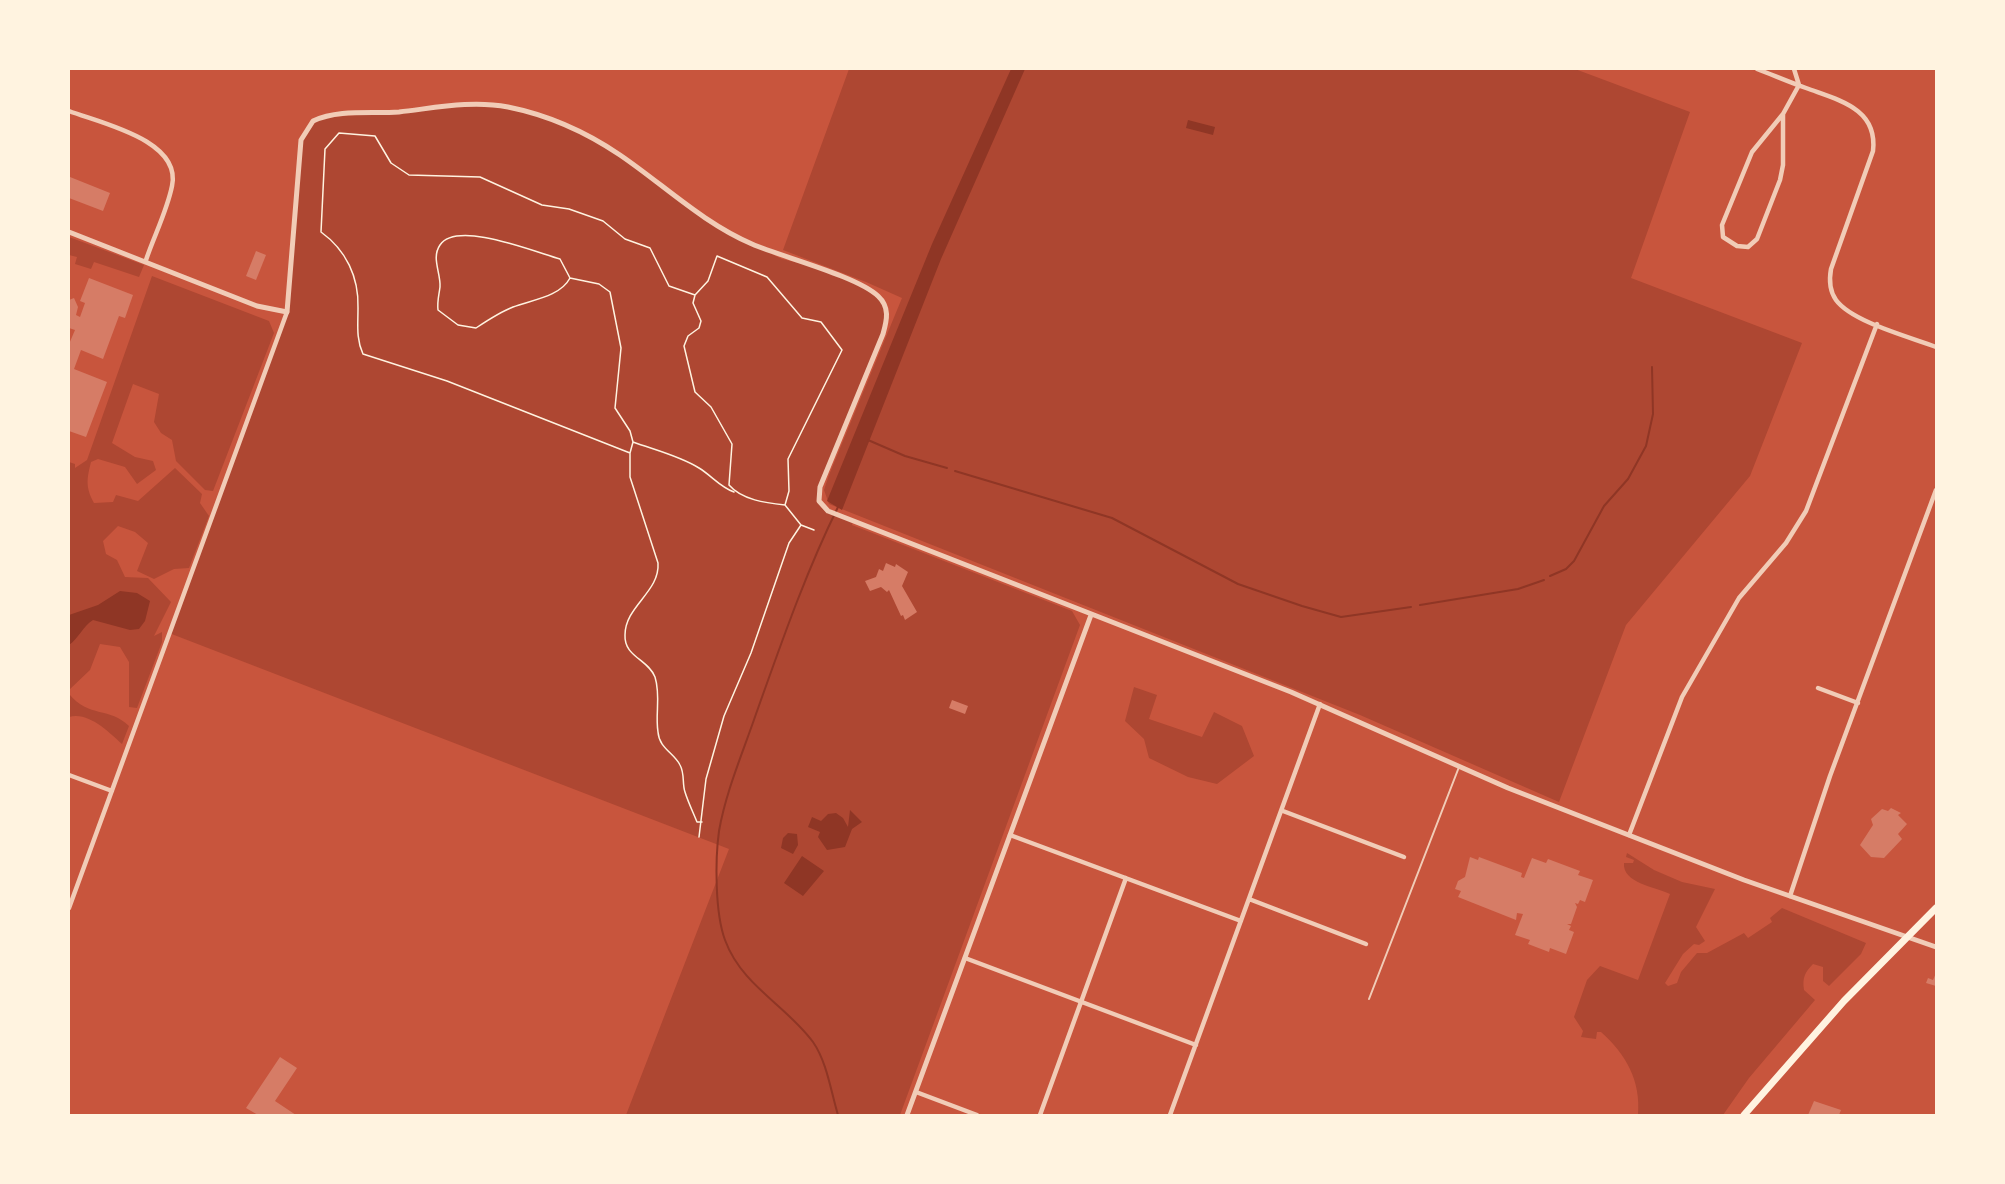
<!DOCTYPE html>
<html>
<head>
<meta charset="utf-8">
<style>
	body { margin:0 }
	#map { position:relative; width:2005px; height:1184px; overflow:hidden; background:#c8553d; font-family:Cabin,sans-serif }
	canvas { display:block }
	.frame { position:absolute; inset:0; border:70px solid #fff3e0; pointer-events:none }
</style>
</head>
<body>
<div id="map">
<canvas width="2005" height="1184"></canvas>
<div class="frame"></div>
</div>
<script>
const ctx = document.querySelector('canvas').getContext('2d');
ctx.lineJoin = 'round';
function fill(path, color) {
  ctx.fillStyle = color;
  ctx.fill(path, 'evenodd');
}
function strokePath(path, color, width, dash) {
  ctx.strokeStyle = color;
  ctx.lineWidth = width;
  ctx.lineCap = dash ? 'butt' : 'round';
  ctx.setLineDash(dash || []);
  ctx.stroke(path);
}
fill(new Path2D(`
	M 849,69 L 1575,69 L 1690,112 L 1631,278 L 1802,343 L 1750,476 L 1626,625 L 1559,802 L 1360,715 L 829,504 L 824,490 L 829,475 L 902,298 L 866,282 L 783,250 Z
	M 488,104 L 556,121 L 591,137 L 719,228 L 782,259 L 803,264 L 859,284 L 884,303 L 887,319 L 823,479 L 821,505 L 853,522 L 852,525 L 1072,611 L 1080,625 L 900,1115 L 626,1115 L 729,849 L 169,633 L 287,312 L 304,132 L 321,118 Z
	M 69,237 L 144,265 L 139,277 L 94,262 L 91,269 L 75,264 L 77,257 L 69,255 Z
	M 152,276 L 269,321 L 274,333 L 213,491 L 205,490 L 176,461 L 172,440 L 161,433 L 154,422 L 159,394 L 133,384 L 112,443 L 135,457 L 153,461 L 156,470 L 137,484 L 125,467 L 98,459 L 91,462 C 87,478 85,487 94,503 L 113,502 L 116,495 L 138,501 L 175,468 L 202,494 L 200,503 L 209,516 L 189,568 L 174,569 L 154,579 L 137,571 L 148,543 L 135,532 L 118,526 L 103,541 L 106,554 L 117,560 L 125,577 L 148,578 L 171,602 L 154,636 L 162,632 L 162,642 L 137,708 L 129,707 L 129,662 L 120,647 L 100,644 L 90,670 L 69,690 L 69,462 L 75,464 L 75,468 L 87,460 Z
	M 1134,687 L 1157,695 L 1149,719 L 1202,737 L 1214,712 L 1242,726 L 1254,756 L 1217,784 L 1188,777 L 1149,758 L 1144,739 L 1125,721 Z
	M 69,694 C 89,718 110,707 129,726 L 122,744 C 109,732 88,711 69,717 Z
	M 1627,853 L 1654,870 L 1682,882 L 1715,889 L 1696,927 L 1705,941 L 1699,945 L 1694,944 L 1683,954 L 1665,983 L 1668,986 L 1677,983 L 1681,972 L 1697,953 L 1707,953 L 1744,933 L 1748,938 L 1772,922 L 1770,918 L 1782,908 L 1866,943 L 1861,954 L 1829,986 L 1823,981 L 1823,967 L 1813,964 C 1805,972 1802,978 1804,990 L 1815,1000 L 1749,1078 L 1723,1115 L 1638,1115 C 1641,1081 1626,1054 1601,1032 L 1597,1032 L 1596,1039 L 1581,1037 L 1583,1031 L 1574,1017 L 1587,980 L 1600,966 L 1638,980 L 1670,894 C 1656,887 1622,883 1624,863 L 1633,863 L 1634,860 L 1626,857 Z`), '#ae4732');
fill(new Path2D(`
	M 1011,69 L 1025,69 L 941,259 L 842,510 L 827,501 L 932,244 Z
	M 1188,120 L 1215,127 L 1213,135 L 1186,128 Z
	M 120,591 L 137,593 L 150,601 L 145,621 L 139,629 L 130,630 L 93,620 C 83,626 79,638 69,645 L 69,615 L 98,605 Z
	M 850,810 L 862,822 L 852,829 L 845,847 L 827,850 L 818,837 L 820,832 L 808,827 L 812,817 L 821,821 L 828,814 L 836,813 L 843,818 L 848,827 Z
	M 788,833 L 797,834 L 798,845 L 793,854 L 781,848 L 783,838 Z
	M 802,856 L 824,871 L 803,896 L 784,883 Z`), '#8f3625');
strokePath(new Path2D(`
	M 868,440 L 905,456 L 947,468
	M 955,471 L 1112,518 L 1238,584 L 1302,606 L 1341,617 L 1411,607
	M 838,507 C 805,574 781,644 756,714 C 743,752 726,791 719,831 C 715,860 715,913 725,940 C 742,986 786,1005 813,1042 C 827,1062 831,1092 838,1115
	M 1550,576 L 1566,569 L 1574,561 L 1604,506 L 1628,479 L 1646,446 L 1653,414 L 1652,367
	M 1420,605 L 1518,589 L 1544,580`), '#8f3625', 2);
fill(new Path2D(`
	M 70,177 L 110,193 L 103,211 L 69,198 Z
	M 256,251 L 266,255 L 256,280 L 246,276 Z
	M 89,278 L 133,295 L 125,318 L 119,316 L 103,359 L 81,350 L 74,369 L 107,382 L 86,437 L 69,431 L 69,344 L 75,330 L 69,328 L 69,300 L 74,298 L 78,307 L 76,315 L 80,317 L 85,303 L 80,301 Z
	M 886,563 L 895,567 L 896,564 L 908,572 L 902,586 L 917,612 L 905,620 L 903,615 L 901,616 L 889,590 L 887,592 L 881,587 L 870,591 L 865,581 L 876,577 L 879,569 L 883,571 Z
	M 952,700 L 968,706 L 965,714 L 949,708 Z
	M 1891,808 L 1901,813 L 1898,815 L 1907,824 L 1898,834 L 1902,839 L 1884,858 L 1871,857 L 1860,845 L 1873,825 L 1871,819 L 1882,809 L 1888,811 Z
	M 1470,857 L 1478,860 L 1479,857 L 1522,873 L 1521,877 L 1524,878 L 1532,858 L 1546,863 L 1548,859 L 1580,871 L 1578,875 L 1593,880 L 1585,902 L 1580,900 L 1578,904 L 1575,903 L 1577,907 L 1571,924 L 1567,924 L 1571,926 L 1569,930 L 1574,932 L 1566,954 L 1550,948 L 1549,952 L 1528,944 L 1530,940 L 1515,935 L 1523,914 L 1517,913 L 1516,920 L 1458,897 L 1461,891 L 1455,889 L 1458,881 L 1465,877 Z
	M 1936,973 L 1936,986 L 1926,983 L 1928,978 L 1933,980 Z
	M 280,1057 L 297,1068 L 275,1101 L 296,1115 L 258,1115 L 246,1108 Z
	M 1814,1101 L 1841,1110 L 1839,1115 L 1808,1115 Z`), '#d67c66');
strokePath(new Path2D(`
	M 570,278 L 560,259 C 535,252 457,220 440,245 C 431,258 441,273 440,287 C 439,295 437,301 438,310 L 458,325 L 476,328 C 488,320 500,312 513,307 C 531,300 560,297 570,278 L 599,284 L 610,292 L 621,348 L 615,408 L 630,431 L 633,442
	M 695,295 L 669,286 L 650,248 L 625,239 L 603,221 L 569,209 L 542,205 L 480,177 L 409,175 L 391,163 L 375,136 L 339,133 L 325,149 L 321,232 C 346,250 359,277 358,308 C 358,325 356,339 363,354 L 447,381 L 630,453 L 633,442 C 655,450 680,456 699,468 C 712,476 720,487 734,492
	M 630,453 L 630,477 L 658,563 C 660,592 625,606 625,635 C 624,657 648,659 655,677 C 661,696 655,714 658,732 C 659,748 674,753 680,765 C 685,774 682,784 685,792 C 688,802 693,812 697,822 L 702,822
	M 785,505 L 789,491 L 788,459 L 842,350 L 821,322 L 802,318 L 767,277 L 717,256 L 708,281 L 695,295 L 693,303 L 701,321 L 699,328 L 688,336 L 684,346 L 695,392 L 711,407 L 732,444 L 729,485 C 742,500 766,503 785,505 L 801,525 L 814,530
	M 699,837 L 706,779 L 724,716 L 751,653 L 789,543 L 801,525`), '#fff3e0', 1.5);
strokePath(new Path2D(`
	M 1369,999 L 1459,767`), '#f1ccb7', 2);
strokePath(new Path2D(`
	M 1757,69 C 1773,75 1789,82 1806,88 C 1838,100 1878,108 1873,151 L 1831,269 C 1829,280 1829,290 1836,300 C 1852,322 1910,337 1936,347
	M 69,111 C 100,123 182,140 172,186 C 167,211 154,236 146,260
	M 1783,114 L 1752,152 L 1722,225 L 1723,237 L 1737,246 L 1748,247 L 1757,239 L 1780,180 L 1783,165 L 1783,114 L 1799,85 L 1794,69
	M 1818,688 L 1858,703
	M 69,775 L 112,791
	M 1283,811 L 1404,857
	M 1010,835 L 1241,921
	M 1629,835 L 1682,697 L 1739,598 L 1786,543 L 1806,511 L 1877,324
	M 1790,896 L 1830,776 L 1936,490
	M 1249,899 L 1366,944
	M 69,908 L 287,312
	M 965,958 L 1196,1045
	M 916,1092 L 977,1115
	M 1040,1115 L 1126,878
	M 1170,1115 L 1320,704`), '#f1ccb7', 4.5);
strokePath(new Path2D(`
	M 69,232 L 257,306 L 287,312 L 301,140 L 313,121 C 339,109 371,114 399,112 C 435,108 471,100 508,107 C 548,115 586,132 620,155 C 664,185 703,223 752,244 C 782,257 857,276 878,296 C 890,307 887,320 883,334 L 820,487 L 819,501 L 828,511 L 1291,692 L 1508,788 L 1744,880 L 1936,947
	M 907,1115 L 1091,615`), '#f1ccb7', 5);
strokePath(new Path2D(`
	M 1744,1115 L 1844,1001 L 1936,908`), '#fff3e0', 7);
</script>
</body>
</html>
